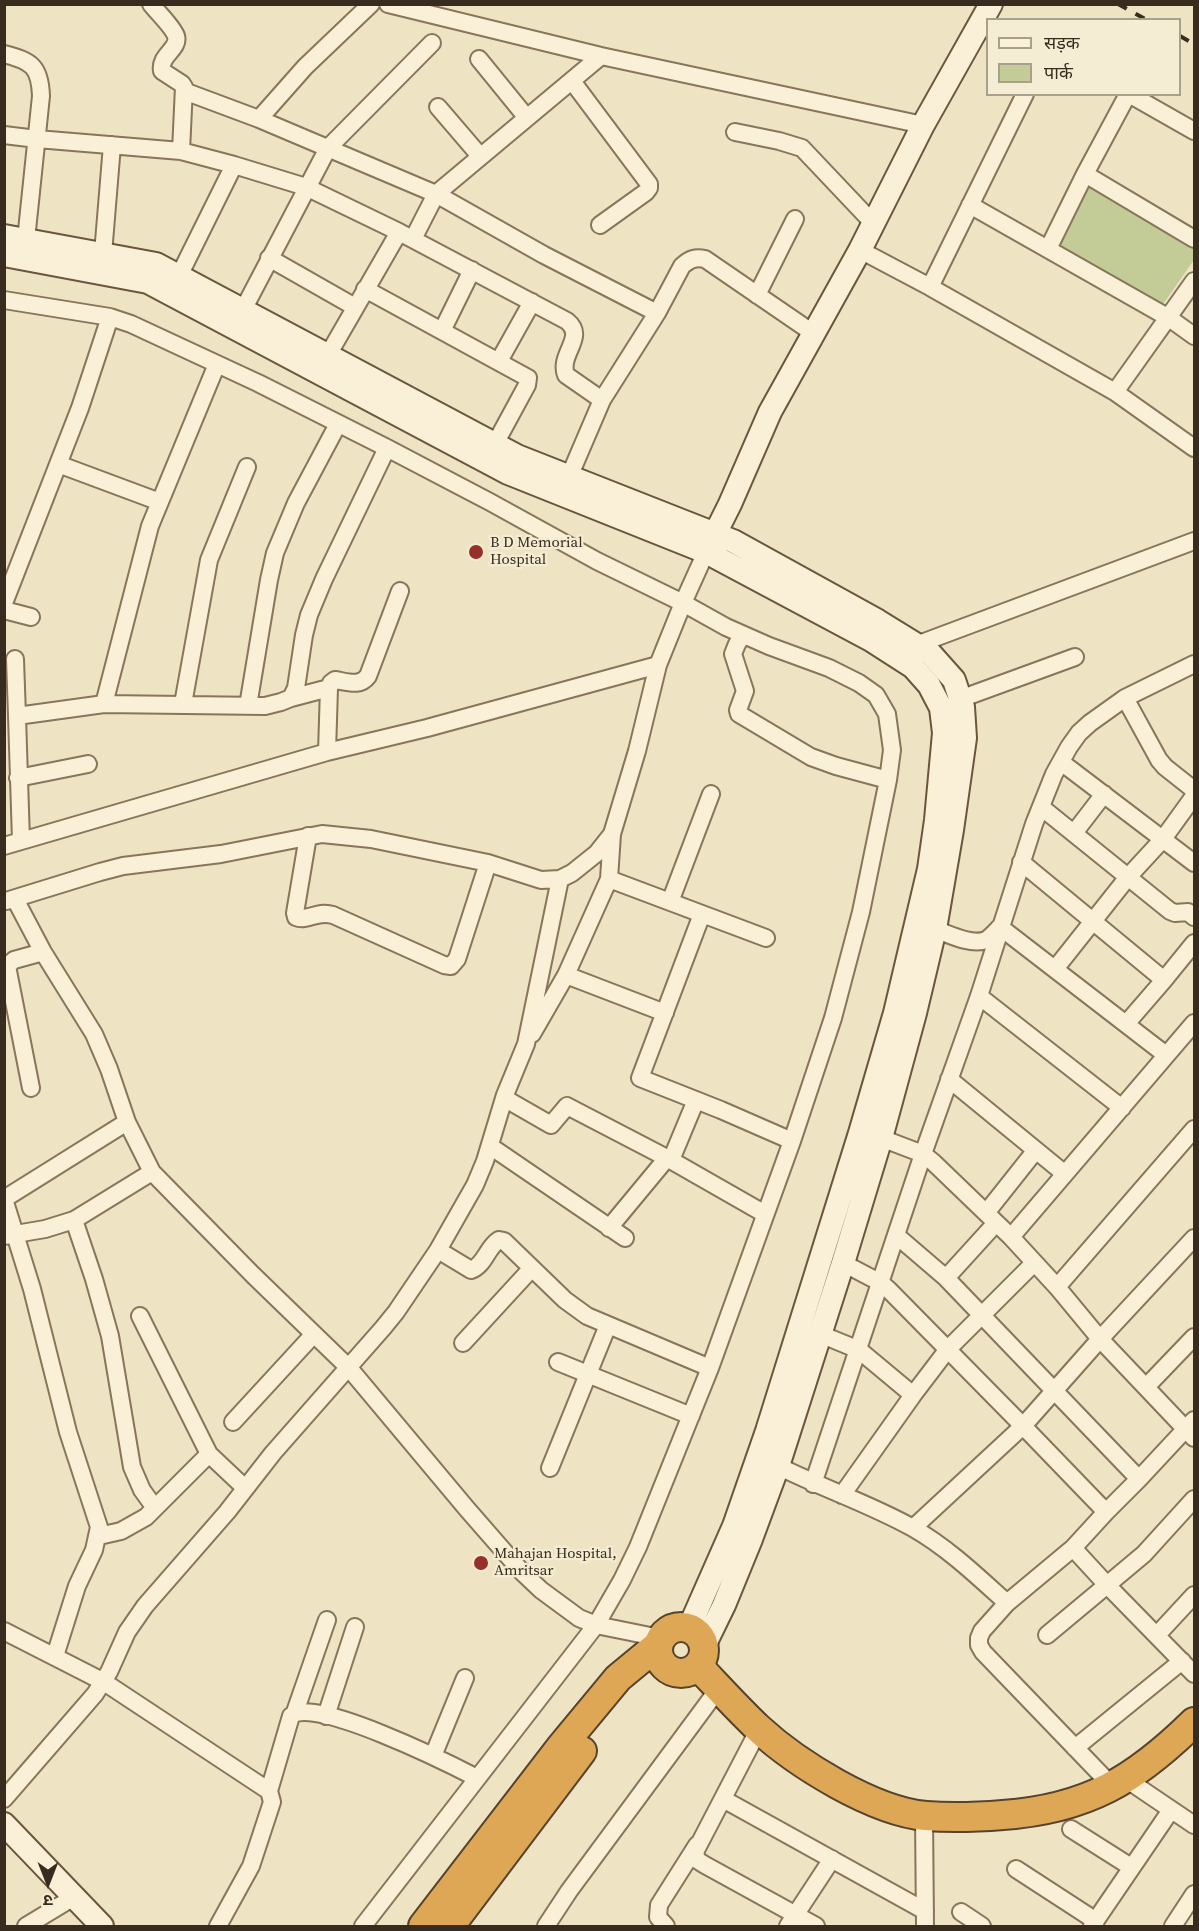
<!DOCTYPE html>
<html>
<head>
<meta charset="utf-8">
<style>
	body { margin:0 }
	#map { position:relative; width:1199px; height:1931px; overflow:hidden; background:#eee3c3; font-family:"Source Serif 4","Noto Sans Devanagari",serif }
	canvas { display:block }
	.frame { position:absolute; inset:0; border:6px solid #382c1e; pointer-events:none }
	.legend { position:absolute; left:986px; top:18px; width:195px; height:78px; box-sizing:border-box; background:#f5edd3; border:2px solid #a9a08b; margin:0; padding:8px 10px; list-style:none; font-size:18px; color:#382c1e }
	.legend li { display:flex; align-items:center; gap:12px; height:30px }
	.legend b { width:30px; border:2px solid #a9a08b }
	.north { position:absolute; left:18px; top:1853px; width:60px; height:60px; -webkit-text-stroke:4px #f5edd3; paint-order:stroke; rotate:180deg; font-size:16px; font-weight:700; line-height:24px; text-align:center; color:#382c1e }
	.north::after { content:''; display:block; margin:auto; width:21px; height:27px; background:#382c1e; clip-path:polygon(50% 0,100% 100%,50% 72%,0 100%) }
</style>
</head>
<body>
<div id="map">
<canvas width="1199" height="1931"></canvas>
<div class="frame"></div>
<ul class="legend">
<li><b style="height:8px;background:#f9f0d7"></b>सड़क</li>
<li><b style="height:16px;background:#c3cc97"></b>पार्क</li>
</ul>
<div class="north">उ</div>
</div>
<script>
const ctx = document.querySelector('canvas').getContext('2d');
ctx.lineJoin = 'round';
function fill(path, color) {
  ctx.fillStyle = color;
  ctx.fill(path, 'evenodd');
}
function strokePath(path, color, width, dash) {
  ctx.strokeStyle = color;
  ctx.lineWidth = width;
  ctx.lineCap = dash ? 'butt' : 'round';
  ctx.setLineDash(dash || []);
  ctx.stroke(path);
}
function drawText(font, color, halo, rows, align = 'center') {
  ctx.font = font + ' "Source Serif 4",serif';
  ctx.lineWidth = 4.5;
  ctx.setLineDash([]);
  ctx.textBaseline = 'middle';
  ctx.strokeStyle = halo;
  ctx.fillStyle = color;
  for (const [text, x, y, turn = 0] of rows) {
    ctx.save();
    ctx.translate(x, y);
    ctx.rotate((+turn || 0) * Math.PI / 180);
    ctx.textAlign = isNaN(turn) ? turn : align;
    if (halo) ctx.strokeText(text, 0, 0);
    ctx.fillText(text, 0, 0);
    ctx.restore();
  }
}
fill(new Path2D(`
	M 1089,183 L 1194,246 L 1194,260 L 1161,307 L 1053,250 Z`), '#c3cc97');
const street = new Path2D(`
	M 151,4 C 158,13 173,27 176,36 C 180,49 159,55 162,71 L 182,84 L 184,87 L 181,151
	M 388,4 L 601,56 L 923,125
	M 4,54 C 32,61 40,67 41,96 L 26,240
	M 601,56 L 436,194 L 544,255 L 657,313
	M 479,59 L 527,118
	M 572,81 L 649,184 L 649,188 L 646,192 L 600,225
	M 184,91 L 259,119 L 436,194 L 413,239
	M 1129,94 L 1194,131
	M 438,107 L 480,156
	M 259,119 L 305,67 L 371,4
	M 735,132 L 779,141 L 802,148 L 873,223
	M 4,135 L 37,139 L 181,151 L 234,165 L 306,187 L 399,232 L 567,321 C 587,337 558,354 566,375 L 602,400 L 569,477
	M 1085,174 L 1194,239
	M 970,205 L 1169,318 L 1194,336
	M 1048,249 L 1085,174 L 1128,94
	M 860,250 L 930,287 L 1115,392 L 1194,448
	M 103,254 L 112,145
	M 269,258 L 355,307
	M 179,276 L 234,165
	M 930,287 L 1025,94
	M 365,289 L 528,378 L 527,385 L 495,444
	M 757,295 L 795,219
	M 4,300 L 110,317 L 131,324 L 258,383 L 387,448 L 490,502 L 597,561 L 683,603 L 726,627 L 769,646 L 829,668 L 859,683 L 876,695 L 887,714 L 892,750 L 888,780 L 861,912 L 833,1018 L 792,1141 L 710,1368 L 638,1547 L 622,1580 L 596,1625 L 363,1926
	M 243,310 L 328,148 L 432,43
	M 442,331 L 472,270
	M 328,355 L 399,232
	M 499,361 L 532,302
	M 1115,392 L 1194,281
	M 602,400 L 657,313 L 682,266 C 690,259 695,257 705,259 L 813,333
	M 58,464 L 160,502
	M 4,603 L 80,408 L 110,317
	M 4,610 L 31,617
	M 743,635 L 737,644 L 733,654 L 745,691 L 738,710 L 739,714 L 811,757 L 836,766 L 888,780
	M 916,645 L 1194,541
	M 15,659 L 17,716
	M 291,698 L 329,688
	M 1125,698 L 1159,760 L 1165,767 L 1194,790
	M 960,699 L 1075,657
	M 104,704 L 265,706 L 281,702 L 291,698 L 296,688 L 304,635 L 309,615 L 324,579 L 387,448
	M 183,704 L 209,560 L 247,467
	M 248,706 L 269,580 L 275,553 L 296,503 L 338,424
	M 327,752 L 329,688 L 331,683 L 335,680 C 348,682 360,687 368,676 L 400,591
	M 1061,762 L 1194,863
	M 18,778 L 88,764
	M 1041,807 L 1170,911 L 1175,913 L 1188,912 L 1194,917
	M 1074,833 L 1104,794
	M 308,836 L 295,913 L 296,917 C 308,922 316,910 333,915 L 444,965 L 451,966 L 457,959 L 488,863
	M 21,841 L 17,716 L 104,704 L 150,526 L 217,364
	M 4,846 L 327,752 L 427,728 L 658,665 L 683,603 L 706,552
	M 1021,862 L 1164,980 L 1194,943
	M 609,879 L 766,938
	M 15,899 L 43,952 L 94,1034 L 109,1069 L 127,1122 L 152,1172 L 253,1275 L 349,1368 L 467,1509 L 522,1572 L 541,1590 L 579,1618 L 596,1625 L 660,1638
	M 6,901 L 100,872 L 123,866 L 221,854 L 322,834 L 371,839 L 488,863 L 541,880 L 560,879 L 572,873 L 597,853 L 612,834 L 637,751 L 658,665
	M 670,902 L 711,794
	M 702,914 L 640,1078 L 721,1110 L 792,1141
	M 935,929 C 948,934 972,946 986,940 C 991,937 996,931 1000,927 L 1166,1055
	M 1055,969 L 1128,877 L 1163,839 L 1194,796
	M 566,975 L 665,1013
	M 979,996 L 1122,1108
	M 1126,1024 L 1164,980
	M 532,1034 L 566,975 L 609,879 L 612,834
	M 949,1079 L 1065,1174
	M 31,1088 L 7,966 L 14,960 L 43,952
	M 504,1098 L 551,1125 L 567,1106 L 667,1158 L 765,1214
	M 881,1138 L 923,1154 L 933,1162 L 1011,1237 L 1194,1023
	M 490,1146 L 625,1238
	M 671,1160 L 696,1100
	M 4,1199 L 32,1289 L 68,1432 L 99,1527 L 94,1550 L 77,1586 L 55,1656
	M 4,1199 L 127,1122
	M 986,1213 L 1036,1150
	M 74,1220 L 94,1279 L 110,1336 L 132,1467 L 142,1490 L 155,1508
	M 996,1223 L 946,1278 L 1139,1479 L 1106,1512
	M 609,1228 L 667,1158
	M 4,1236 L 45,1229 L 74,1220 L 152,1172
	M 897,1236 L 946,1278
	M 1011,1237 L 1057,1287 L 1100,1339 L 1194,1438
	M 438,1250 L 471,1270 C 485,1265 487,1247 499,1240 L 504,1241 L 565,1300 L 587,1316 L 710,1368
	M 843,1263 L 881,1283 L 889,1290 L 1023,1426 L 1100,1339 L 1194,1238
	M 1057,1287 L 1194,1129
	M 140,1316 L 209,1454
	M 820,1334 L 859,1350 L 913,1395
	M 463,1343 L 532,1268
	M 558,1362 L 691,1416
	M 1146,1387 L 1194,1337
	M 233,1422 L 314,1334
	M 778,1466 C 822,1488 870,1504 913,1528 C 948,1548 977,1576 1007,1603
	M 550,1468 L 608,1325
	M 1139,1479 L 1194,1420
	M 813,1484 L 923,1154 L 979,996 L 1034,824 L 1054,774 L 1069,747 L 1079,733 L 1090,723 L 1125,698 L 1194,664
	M 842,1495 L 913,1395 L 948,1349 L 1034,1263
	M 1194,1499 L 1144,1554 L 1107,1585 L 1194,1674
	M 913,1528 L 1023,1426 L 1106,1512 L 1073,1548 L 1007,1603 L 982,1631 L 979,1638 L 979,1645 L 983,1652 L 1112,1786
	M 99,1536 L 121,1531 L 146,1517 L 209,1454 L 245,1488
	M 4,1631 L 104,1682 L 269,1791 L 272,1802 L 251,1866 L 218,1926
	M 1047,1635 L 1107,1585 L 1073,1548
	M 1157,1635 L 1194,1595
	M 295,1712 L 327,1620
	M 326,1716 L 355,1627
	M 759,1729 L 695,1852 L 697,1860 L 705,1865 L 816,1926
	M 1075,1748 L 1182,1661
	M 433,1756 L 465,1678
	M 1126,1779 L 1194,1825
	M 269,1791 L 291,1716 C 312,1695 450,1764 477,1778
	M 4,1799 L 95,1694 L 109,1672 L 127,1632 L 145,1606 L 227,1512 L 273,1453 L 383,1328 L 396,1312 L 438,1250 L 475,1185 L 485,1161 L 505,1095 L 526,1044 L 560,879
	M 723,1799 L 925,1911
	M 924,1816 L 925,1926
	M 1071,1829 L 1131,1867
	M 1016,1869 L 1096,1921
	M 961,1912 L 982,1926
	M 26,1926 L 74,1897
	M 546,1926 L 569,1891 L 719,1688
	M 666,1926 L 658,1917 L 659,1905 L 697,1845
	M 788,1926 L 832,1859
	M 1092,1926 L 1171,1810
	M 1173,1926 L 1194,1894`);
const secondary = new Path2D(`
	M 4,236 L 156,264 L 517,456 L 733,541 L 878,621 L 930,653 L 954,680 L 963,707 L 965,738 L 952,830 L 935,929 L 915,1013 L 881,1138 L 843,1263 L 778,1466 L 751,1539 L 724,1605 L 704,1646
	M 4,255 L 148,282 L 508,473 L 706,552 L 871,640 L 913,667 L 929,685 L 941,708 L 944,733 L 936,820 L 929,869 L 895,1013 L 860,1133 L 767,1431 L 734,1526 L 689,1628
	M 708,548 L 730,504 L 770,412 L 860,250 L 923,125 L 991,4
	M 4,1824 L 102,1926`);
const highway = new Path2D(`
	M658 1650a23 23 0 1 1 46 0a23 23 0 1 1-46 0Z
	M 698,1666 C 718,1687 737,1708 758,1728 C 797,1764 873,1811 926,1816 C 952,1818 978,1817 1003,1815 C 1087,1809 1135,1780 1194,1722
	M 423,1926 L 560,1748 L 618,1678 L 658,1645
	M 450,1926 L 582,1751`);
strokePath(street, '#88755a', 20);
strokePath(secondary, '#6a563d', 26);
strokePath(highway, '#56432e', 32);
strokePath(street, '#f9f0d7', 16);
strokePath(secondary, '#f9f0d7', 22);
strokePath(highway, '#dda755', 28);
strokePath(new Path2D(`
	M 1118,4 L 1147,20
	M 1180,36 L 1194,44`), '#382c1e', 4, [10, 10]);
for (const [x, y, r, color] of [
	[476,552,8,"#972f2a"],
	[481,1563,8,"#972f2a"]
]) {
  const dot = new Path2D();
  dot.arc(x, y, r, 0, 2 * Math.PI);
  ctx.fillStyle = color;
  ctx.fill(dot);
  strokePath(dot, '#f5edd3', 2);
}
drawText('15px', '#382c1e', '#f5edd3', [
	["B D Memorial",490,543],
	["Hospital",490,560],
	["Mahajan Hospital,",494,1554],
	["Amritsar",494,1571]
], 'left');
</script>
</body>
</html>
